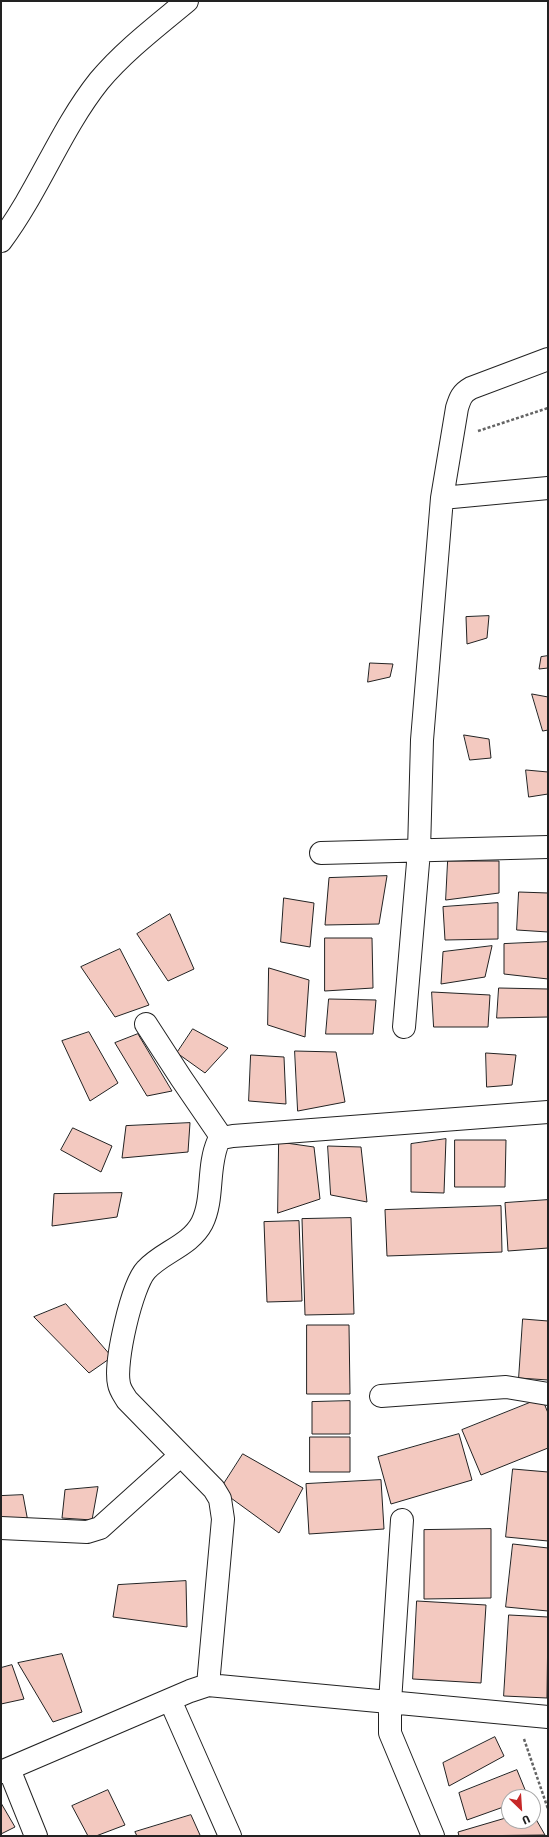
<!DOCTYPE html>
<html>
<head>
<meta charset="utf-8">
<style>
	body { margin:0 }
	#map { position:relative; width:549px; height:1837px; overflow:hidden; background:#fff; font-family:"Fira Sans",sans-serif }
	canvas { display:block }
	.frame { position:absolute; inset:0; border:2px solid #222; pointer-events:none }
	.north { position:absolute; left:501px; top:1789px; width:40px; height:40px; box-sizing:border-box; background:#fff; border:1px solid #a7a7a7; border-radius:50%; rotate:155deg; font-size:11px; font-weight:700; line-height:16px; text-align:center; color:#222 }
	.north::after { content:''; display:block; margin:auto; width:14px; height:18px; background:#c62828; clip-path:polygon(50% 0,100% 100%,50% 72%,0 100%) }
</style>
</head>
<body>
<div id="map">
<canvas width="549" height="1837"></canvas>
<div class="frame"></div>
<div class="north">U</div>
</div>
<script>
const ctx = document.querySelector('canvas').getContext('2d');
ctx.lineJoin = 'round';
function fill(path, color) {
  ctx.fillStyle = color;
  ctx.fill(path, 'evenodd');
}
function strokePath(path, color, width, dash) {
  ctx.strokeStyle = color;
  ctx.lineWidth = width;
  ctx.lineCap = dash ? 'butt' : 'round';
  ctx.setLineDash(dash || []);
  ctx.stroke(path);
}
const building = new Path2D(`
	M 489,616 L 487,638 L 467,644 L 466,617 Z
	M 548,656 L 548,668 L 539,669 L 541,657 Z
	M 370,663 L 393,664 L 390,677 L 368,682 Z
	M 532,694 L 548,697 L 548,730 L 543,731 Z
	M 464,735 L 489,739 L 491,758 L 470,760 Z
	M 526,770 L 548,772 L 548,794 L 529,797 Z
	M 448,861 L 499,861 L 499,893 L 446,900 Z
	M 387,876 L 379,924 L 325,925 L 329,878 Z
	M 519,892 L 548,893 L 548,932 L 517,930 Z
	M 284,898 L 314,903 L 310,947 L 281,942 Z
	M 498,903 L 498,939 L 445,940 L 443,907 Z
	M 170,914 L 194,969 L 168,981 L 137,934 Z
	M 325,938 L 372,938 L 373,988 L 325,991 Z
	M 548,942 L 548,979 L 504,974 L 504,944 Z
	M 492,946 L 485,977 L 441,984 L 443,952 Z
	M 120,949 L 149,1005 L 115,1017 L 81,967 Z
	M 269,968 L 309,980 L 305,1037 L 268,1025 Z
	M 499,988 L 548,989 L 548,1017 L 497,1018 Z
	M 432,992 L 490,995 L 488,1027 L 434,1027 Z
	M 329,999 L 376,1000 L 373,1034 L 326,1034 Z
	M 193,1029 L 228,1048 L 205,1073 L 177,1053 Z
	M 89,1032 L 118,1083 L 90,1101 L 62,1041 Z
	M 138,1034 L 172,1091 L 147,1096 L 115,1043 Z
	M 295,1051 L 336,1052 L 345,1102 L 298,1111 Z
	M 486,1053 L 516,1055 L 512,1085 L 487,1087 Z
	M 251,1055 L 284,1057 L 286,1104 L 249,1101 Z
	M 190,1123 L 188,1152 L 122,1158 L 126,1126 Z
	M 73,1128 L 112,1146 L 101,1172 L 61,1150 Z
	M 446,1139 L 444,1193 L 411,1192 L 411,1144 Z
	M 455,1140 L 506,1140 L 505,1187 L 455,1187 Z
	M 279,1142 L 314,1147 L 320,1199 L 278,1213 Z
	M 328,1146 L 361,1147 L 367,1202 L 331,1195 Z
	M 122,1193 L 117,1217 L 52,1226 L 54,1194 Z
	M 548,1200 L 548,1248 L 508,1251 L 505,1203 Z
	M 501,1206 L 502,1252 L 387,1256 L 385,1210 Z
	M 351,1218 L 354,1314 L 305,1315 L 302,1219 Z
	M 299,1221 L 302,1301 L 267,1302 L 264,1222 Z
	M 66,1304 L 112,1357 L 89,1373 L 34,1317 Z
	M 523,1319 L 548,1321 L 548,1380 L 519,1378 Z
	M 307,1325 L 349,1325 L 350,1394 L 307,1394 Z
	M 542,1398 L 548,1413 L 548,1448 L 481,1475 L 462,1430 Z
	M 350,1401 L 350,1434 L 312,1434 L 312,1402 Z
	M 459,1434 L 472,1480 L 391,1504 L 378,1457 Z
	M 310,1437 L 350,1437 L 350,1472 L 310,1472 Z
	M 243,1454 L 303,1488 L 279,1533 L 220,1490 Z
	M 513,1469 L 548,1472 L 548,1541 L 506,1537 Z
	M 381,1480 L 384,1529 L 309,1534 L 306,1484 Z
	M 98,1487 L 92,1520 L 62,1518 L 65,1490 Z
	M 23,1495 L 28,1522 L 1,1520 L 1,1496 Z
	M 491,1529 L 491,1598 L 424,1599 L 424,1530 Z
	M 513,1544 L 548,1548 L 548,1611 L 506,1607 Z
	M 186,1581 L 187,1627 L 113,1617 L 118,1585 Z
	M 417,1601 L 486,1605 L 481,1683 L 413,1679 Z
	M 509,1615 L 548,1617 L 547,1698 L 504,1696 Z
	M 62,1654 L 82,1712 L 53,1722 L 18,1663 Z
	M 12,1665 L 24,1699 L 1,1704 L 1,1668 Z
	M 495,1737 L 504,1756 L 449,1786 L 443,1763 Z
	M 517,1770 L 528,1797 L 509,1797 L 509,1805 L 467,1820 L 459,1793 Z
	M 108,1790 L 125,1825 L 96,1836 L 88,1836 L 72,1806 Z
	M 1,1803 L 15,1827 L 1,1834 Z
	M 533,1814 L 545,1835 L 459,1836 L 458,1832 L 509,1817 L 509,1821 L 533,1821 Z
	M 191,1815 L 200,1835 L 199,1836 L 137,1836 L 135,1832 Z`);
fill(building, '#f3c9c0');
strokePath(building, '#222', 1);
const minor = new Path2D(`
	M 442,498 L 548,488
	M 321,853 L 548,847
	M 146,1024 L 181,1078 L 222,1138
	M 404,1027 L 419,851 L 422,740 L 442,498 L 457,408 C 460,398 462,393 471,388 L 548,359
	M 381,1396 L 506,1387 L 548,1394
	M 402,1520 L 390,1702 L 390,1733 L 433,1836
	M 1,1528 L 87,1532 L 100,1528 L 181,1455
	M 208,1685 L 223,1519 L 220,1499 L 214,1489 L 127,1400 C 124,1395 120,1390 119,1384 C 114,1363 132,1285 146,1270 C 162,1252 190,1246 202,1223 C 214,1199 207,1167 218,1142 L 222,1138 L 233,1136 L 548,1112
	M 170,1700 L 230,1836
	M 9,1769 L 36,1836
	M 1,1772 L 190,1691 L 208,1685 L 548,1717`);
const tertiary = new Path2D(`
	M 1,241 C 39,190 60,130 99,81 C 124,51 157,26 187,1`);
strokePath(minor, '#222', 24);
strokePath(tertiary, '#222', 24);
strokePath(new Path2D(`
	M 478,431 L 548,408
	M 524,1739 L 548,1809`), '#646464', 2.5, [3, 2]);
strokePath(minor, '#fff', 22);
strokePath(tertiary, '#fff', 22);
</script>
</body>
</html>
